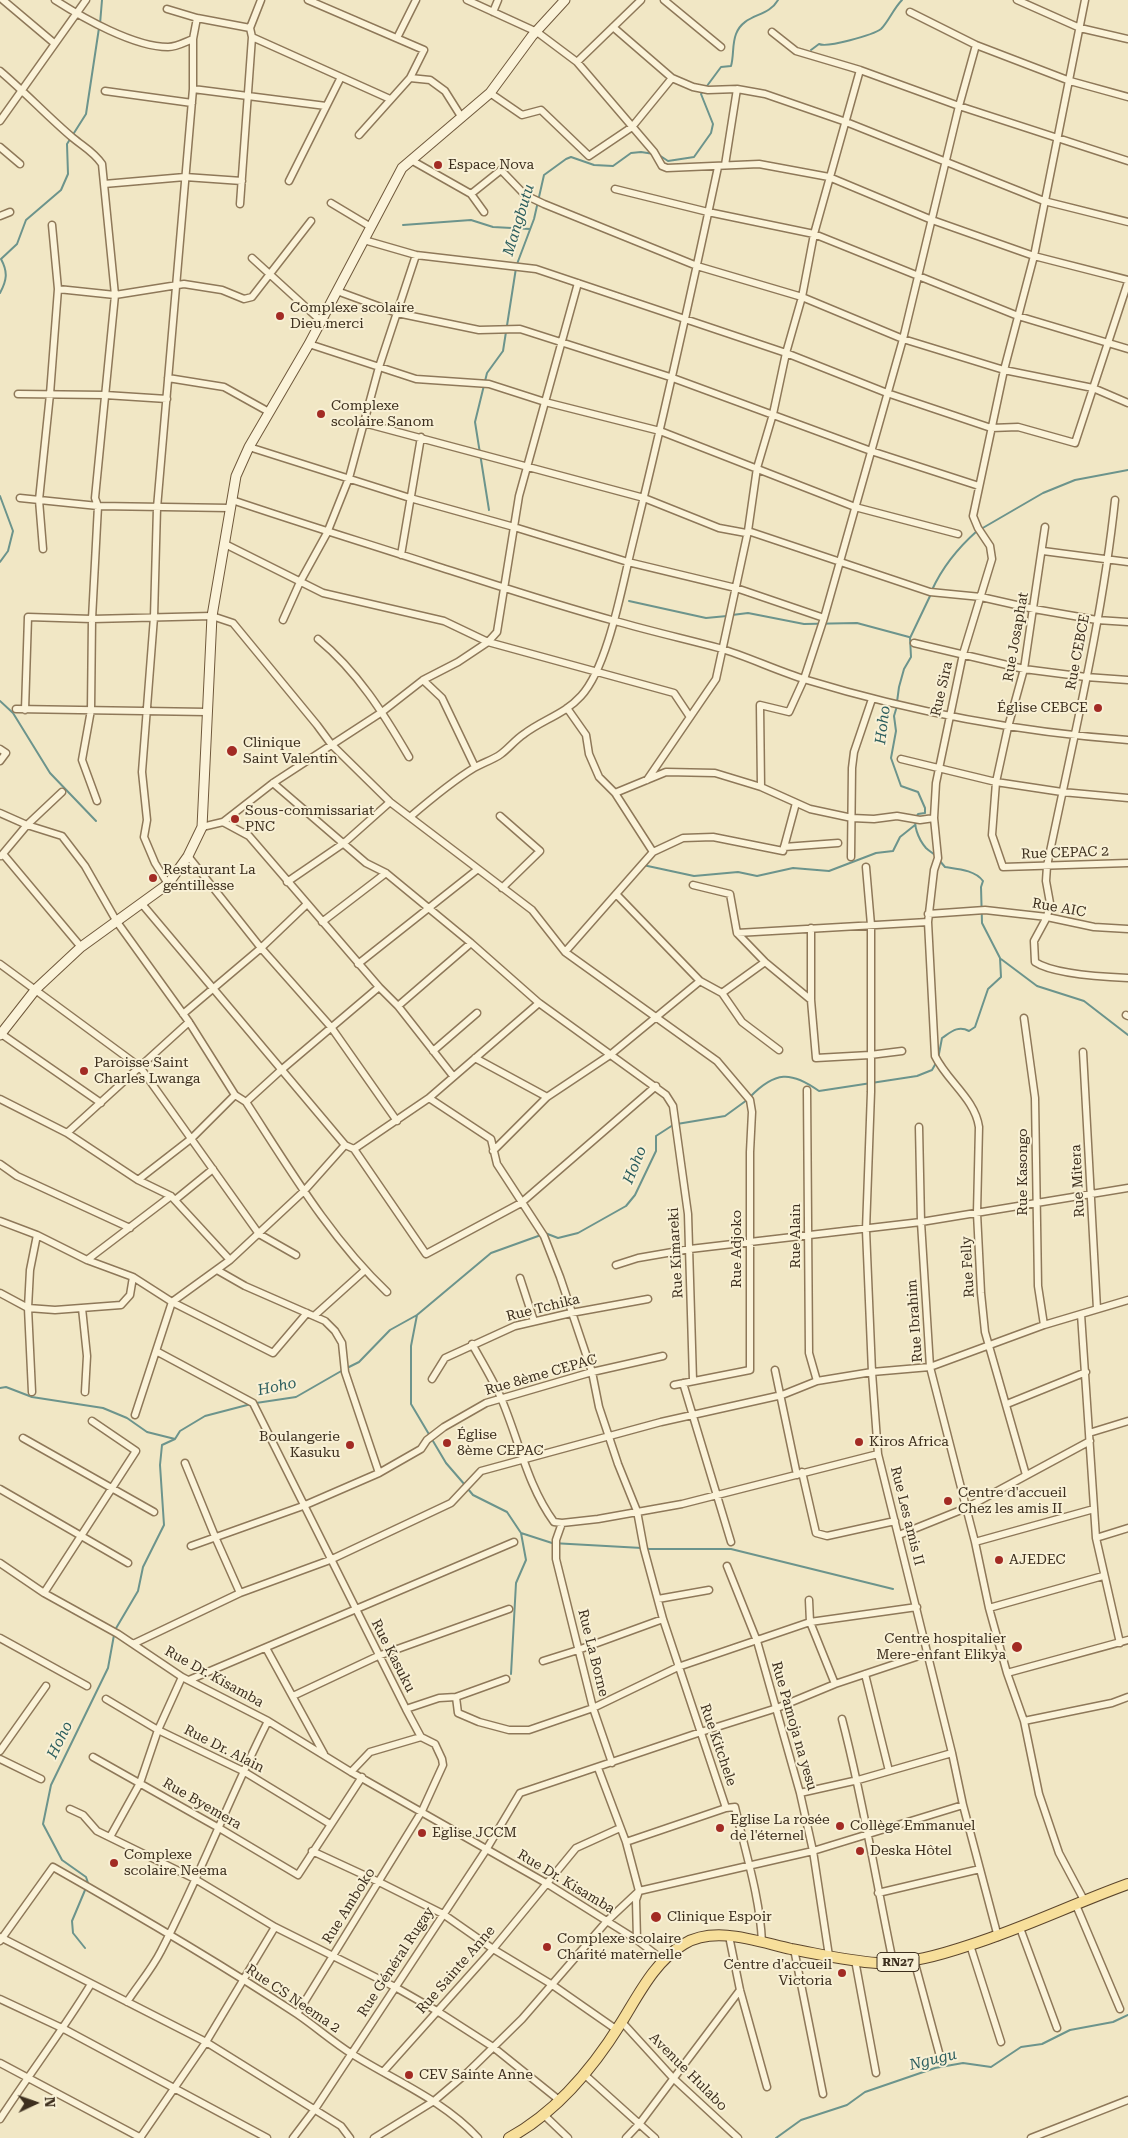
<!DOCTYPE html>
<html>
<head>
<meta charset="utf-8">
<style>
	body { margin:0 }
	#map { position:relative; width:1128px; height:2138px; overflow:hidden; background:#f1e7c5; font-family:"Roboto Serif",serif }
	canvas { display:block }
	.north { position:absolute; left:10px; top:2078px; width:50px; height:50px; -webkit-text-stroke:4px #f8f0d5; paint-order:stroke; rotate:87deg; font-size:14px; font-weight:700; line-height:20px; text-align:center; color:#3d2f1e }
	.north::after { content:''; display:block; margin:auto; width:18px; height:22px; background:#3d2f1e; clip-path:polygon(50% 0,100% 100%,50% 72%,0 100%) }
</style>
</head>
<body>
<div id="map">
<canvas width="1128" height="2138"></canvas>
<div class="north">N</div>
</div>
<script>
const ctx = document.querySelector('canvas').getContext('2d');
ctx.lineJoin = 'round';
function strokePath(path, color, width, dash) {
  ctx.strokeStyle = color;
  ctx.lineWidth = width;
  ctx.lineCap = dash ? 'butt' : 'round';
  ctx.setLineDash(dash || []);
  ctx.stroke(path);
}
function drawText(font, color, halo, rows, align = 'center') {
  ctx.font = font + ' "Roboto Serif",serif';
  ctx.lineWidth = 4;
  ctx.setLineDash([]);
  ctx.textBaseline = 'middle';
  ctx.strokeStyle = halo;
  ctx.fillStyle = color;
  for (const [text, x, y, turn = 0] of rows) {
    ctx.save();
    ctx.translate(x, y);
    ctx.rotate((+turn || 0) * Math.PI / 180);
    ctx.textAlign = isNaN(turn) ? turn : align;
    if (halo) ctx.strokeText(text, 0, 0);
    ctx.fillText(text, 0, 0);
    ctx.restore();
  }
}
strokePath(new Path2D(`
	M 100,24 L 102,0
	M 811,50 L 819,44 C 827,48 873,35 881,29 C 888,22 894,8 902,0
	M 659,155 L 668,161 L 694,157 L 711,133 L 713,124 L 701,94 L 721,67 L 731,66 C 734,56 732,44 736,34 C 744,13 768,18 778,0
	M 403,225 L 471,220 L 493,227 L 530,229
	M 517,264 L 534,219 L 544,175 L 566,159 L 571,157 L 594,165 L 613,166 L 631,153 L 641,152 L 654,154
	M 0,293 C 7,280 8,272 1,259 L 17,244 L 26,220 L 61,190 L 68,174 L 67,144 L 86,114 L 99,28
	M 0,496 L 13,531 L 8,551 L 0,562
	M 489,510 L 475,422 L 487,373 L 503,351 L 516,268
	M 981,529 L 1043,493 L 1075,480 L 1128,470
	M 932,590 C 942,568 959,547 977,531
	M 629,601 L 706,618 L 727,616
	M 732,615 L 748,613 L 804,624 L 857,623 L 909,637
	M 0,701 L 13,713 L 50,773 L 96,821
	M 897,702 L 899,687 L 904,669 L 911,657 L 910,638 L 931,594
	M 897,706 L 894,716 L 896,731 L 891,758 L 901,786 L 918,792 L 925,808 L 925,813 L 918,814 C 911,823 919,840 926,848 C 929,851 933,853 936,856
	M 643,865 L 694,876 L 738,872 L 757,876 L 793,868 L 829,871 L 876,853 L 893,851 L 900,837 L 915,825
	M 1001,959 L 1037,986 L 1084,1001 L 1128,1035
	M 938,1059 L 942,1038 C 951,1032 958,1025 969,1031 L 975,1027 L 988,989 L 1001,977 L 1000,958 L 982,923 L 981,887 L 983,881 C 975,870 958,869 945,867 L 939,860
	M 750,1097 C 775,1071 791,1071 819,1091 L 917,1076 L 932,1070 L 936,1063
	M 677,1124 L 725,1116 L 747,1100
	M 545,1233 L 558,1238 L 578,1233 L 626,1206 L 635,1195 L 656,1151 L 656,1136 L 673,1125
	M 417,1315 L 411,1346 L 411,1404 L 446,1463 L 465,1485
	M 347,1368 L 359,1362 L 390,1330 L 417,1315 L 491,1253 L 541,1235
	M 0,1388 L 6,1387 L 32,1397 L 103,1408 L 127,1418 L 147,1432 L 175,1439
	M 256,1403 L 296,1397 L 343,1370
	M 468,1489 L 473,1495 L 507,1512 L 521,1533 L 526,1560 L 516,1583 L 511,1674
	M 521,1533 L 552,1543 L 642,1548
	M 646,1549 L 731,1549 L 893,1589
	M 115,1630 L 138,1591 L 143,1567 L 164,1525 L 160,1465 L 162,1445 L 175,1439 L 180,1431 L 205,1416 L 251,1404
	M 85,1948 L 73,1933 L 72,1921 L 88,1883 L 86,1877 L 62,1860 L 43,1824 L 51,1785 L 108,1668 L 114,1635
	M 776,2138 L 801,2120 L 847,2105 L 865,2092 L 935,2068 L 963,2063 L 991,2067 L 1021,2047 L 1042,2044 L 1070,2030 L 1113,2022 L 1128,2015`), '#6c948c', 2);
const street = new Path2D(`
	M 3,0 L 54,43
	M 55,0 C 83,18 134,47 168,47 C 177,47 185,42 193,39
	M 308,0 L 424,50 L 410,78 L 359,135
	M 467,0 L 537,32 L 577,62 L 654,152 L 662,166 L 667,168 L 759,164 L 829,177 L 932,220 L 1034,256 L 1128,280
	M 664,0 L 721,47
	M 1017,0 L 1080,28 L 1128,39
	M 167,9 L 197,18 L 250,28
	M 493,12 L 498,0
	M 910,12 L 976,45 L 1070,81 L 1128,97
	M 613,27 L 672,78 L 693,87 L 708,90 L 737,89 L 765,94 L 846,122 L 1044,201 L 1128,222
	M 772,32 L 796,51 L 860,70 L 959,106 L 1128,161
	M 252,37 L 390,99
	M 397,38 L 416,0
	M 577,62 L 641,0
	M 0,71 C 25,92 48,117 73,138 C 84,147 94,152 102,164 L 115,295 L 95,498 L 98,506 L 92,619 L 91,710 L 82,760 L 97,801
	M 410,78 L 430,80 L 445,91 L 462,118
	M 193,89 L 326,106
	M 105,91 L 192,103
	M 490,93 L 522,115 L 541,110 L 589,156 L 632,127 L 672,78
	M 0,121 L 86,0
	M 0,147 L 20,164
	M 411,160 L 471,194 L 484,212
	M 725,165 L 737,89
	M 289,181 L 341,77
	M 104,184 L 185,177 L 242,181
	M 615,189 L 708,212 L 814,234 L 1018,316 L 1128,349
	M 471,194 L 501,170 L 525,195 L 544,204 L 697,266 L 802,297 L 903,339 L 1004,370 L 1093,388 L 1128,403
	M 331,203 L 371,227
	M 240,204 L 252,37 L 250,28 L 261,0
	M 0,216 L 10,212
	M 364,240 L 416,255 L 536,269 L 786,353 L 887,393 L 991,428 L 1018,427 L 1075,443 L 1128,282
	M 252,258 L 321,321
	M 58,289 L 115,295 L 184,284 L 222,290 L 244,299 L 252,297 L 311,221
	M 337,291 L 397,313 L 479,330 L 520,329 L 670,377 L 871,451 L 979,486
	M 309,344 L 416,379 L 489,384 L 545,402 L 660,431 L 855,507 L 958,534
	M 168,378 L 224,387 L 269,412
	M 18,394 L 105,395 L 167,399
	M 364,423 L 644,498 L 719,528 L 746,533
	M 249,447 L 410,498 L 514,527 L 628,562 L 736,588 L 824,618
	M 20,498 L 98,506 L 230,508
	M 232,500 C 297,522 362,542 427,563 C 490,583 552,604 615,621 C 650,631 685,639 719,648 C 749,657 777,671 807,680 C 912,712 1019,732 1128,740
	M 1115,500 C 1102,623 1072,744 1047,866 L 1046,881 L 1050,903 L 1047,917 L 1034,941 L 1035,962 C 1053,974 1104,977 1128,978
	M 1045,527 L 1024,669 L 1008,727 L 996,782 L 992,835 L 1003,867 L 1128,863
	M 748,531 L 930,592 L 981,597 L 1034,609 L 1097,620 L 1128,622
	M 225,544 L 323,593 L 444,621 L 488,642 L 674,693 L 690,717
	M 43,549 L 39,500 L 50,394 L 58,289 L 52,225
	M 1043,551 L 1128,562
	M 401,555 L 421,437
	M 283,620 L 300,582 L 327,533 L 349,478 L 379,367 L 416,255
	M 318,639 C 357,671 384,714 409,757
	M 914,643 L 1024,669 L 1086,677 L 1128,680
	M 423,680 L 442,698 L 475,767
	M 567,708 L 586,735 L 589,754 L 599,777 L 615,793 L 653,852
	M 16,709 L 207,712
	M 25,710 L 28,617 L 92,619 L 212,616 L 233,623 L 317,725 L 331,744 L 390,802 L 532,910 L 565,952 L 717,1061 L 750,1100 L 752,1112 L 750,1152 L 750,1370 L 674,1385
	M 0,749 L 6,753 L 0,761
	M 901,759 L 996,782 L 1062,792 L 1128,798
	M 647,780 L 716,679 L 748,531 L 757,468 L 773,414 L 786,353 L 802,297 L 814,234 L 860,70
	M 273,783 L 366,863 L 386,873 L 471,943 L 539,1003 L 666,1095 L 673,1106 L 688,1214 L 693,1380
	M 761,787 L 760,705 L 789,712 L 804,679 L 824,618 L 903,339 L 959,106 L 976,45
	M 615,793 L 666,772 L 715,773 L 761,787 L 810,809 L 852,818 L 874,819 L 897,816 L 920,820 L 934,818
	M 0,813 L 27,825 L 62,836 L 85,866 L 117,922 L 189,1022 L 235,1095 L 246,1102 C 289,1168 330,1238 387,1292
	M 500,816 L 540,851 L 502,888
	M 410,817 C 431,799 451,782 474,768 C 482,763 493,760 501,754 C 509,748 515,740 524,734 C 542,720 565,714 581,696 C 608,667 622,586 632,546 C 663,420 691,294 718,167
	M 223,822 L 249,836 L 379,987 L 398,1006 L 453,1076
	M 202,827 L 223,822 L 273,783 L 382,712 L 423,680 L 458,662 L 488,642 L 497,632 L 519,496 L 578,283
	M 784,847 L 838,843
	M 3,854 L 81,947
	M 1,856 L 27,825 L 62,792
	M 188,856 L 261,948 L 331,1027 L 397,1121
	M 851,857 L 852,768 L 854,752 L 872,699
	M 866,867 L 871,925 L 871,1092 L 866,1230 L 872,1372 L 878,1454 L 952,1753 L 963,1805 L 998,1937
	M 287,882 L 344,843 L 390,802
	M 168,884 L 155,863 L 144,837 L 147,820 L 142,772 L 154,617 L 157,508 L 193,89 L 193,39 L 197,18
	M 693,885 L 730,894 L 737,933 L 765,962 L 811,1000
	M 616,894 L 700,981
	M 142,904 L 345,1145 L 354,1149 L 426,1254 L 521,1203 L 656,1086
	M 928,914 L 985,910 L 1047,917 L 1094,927 L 1128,929
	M 322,922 L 386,873
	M 811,928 L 811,1000 L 816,1058 L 870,1055 L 902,1051
	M 737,933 L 928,922
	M 565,952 L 653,852 L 683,838 L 713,837 L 783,851 L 796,803
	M 0,964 L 140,1067 L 259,1234 L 296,1255
	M 358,964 L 478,869
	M 722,993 L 765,962
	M 398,1006 L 471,943
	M 183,1014 L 261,948 L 307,904
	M 1126,1015 L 1128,1016
	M 1024,1018 L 1035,1098 L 1038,1286 L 1044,1325
	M 0,1033 L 101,1103
	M 433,1051 L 477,1013
	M 1083,1052 L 1097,1309
	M 475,1058 L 547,1097
	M 807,1090 L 809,1353 L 817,1381
	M 429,1098 L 491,1139 L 497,1164 L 544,1236 L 560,1277 L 592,1372 L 599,1407 L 618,1464 L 637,1511 L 644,1549 L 663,1619 L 726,1808 L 735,1807 C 745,1851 760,1897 762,1942
	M 0,1099 L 67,1133 L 138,1180 L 171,1196 L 230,1260
	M 246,1102 L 280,1071 L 379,987
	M 919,1127 L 921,1222 L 930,1367 L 975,1542 L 989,1608 L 1007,1673 L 1024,1721 L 1039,1794 L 1059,1853 L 1084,1900
	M 67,1133 L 189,1022
	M 354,1149 L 429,1098 L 539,1003
	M 493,1151 L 547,1097 L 610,1055 L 700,981 L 722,993 L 742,1022 L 779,1050
	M 0,1164 L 17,1176 L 130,1228
	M 138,1180 L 192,1138 L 235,1095
	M 175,1200 L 213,1169
	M 0,1221 L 37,1235 L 87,1260 L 133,1277 L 172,1302 L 273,1353 L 307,1313
	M 87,1260 L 171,1196
	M 616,1265 L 638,1258 L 690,1249 L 921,1222 L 1128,1188
	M 520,1278 L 534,1321
	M 0,1293 L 28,1308 L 55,1310 L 121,1305 L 130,1295 L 133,1277
	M 82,1308 L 87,1356 L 85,1392
	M 1081,1314 L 1096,1538 L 1120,1643
	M 314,1316 L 364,1271
	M 472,1344 C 482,1362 493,1380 501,1398 C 519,1440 527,1485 554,1522 L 562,1523 L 598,1519 L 682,1504 L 878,1454
	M 156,1351 L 253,1403 L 406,1709 L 421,1737 L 435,1744 L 442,1759 L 443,1765 L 422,1811 L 297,2014
	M 775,1370 L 797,1475
	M 432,1379 L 445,1358 L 515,1326 L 571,1313 L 648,1299
	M 683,1383 L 731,1542
	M 32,1392 L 28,1308 L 30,1270 L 37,1235
	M 1007,1404 L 1086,1372
	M 135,1415 L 172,1302 L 230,1260 L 304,1191 L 345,1145
	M 1089,1433 L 1128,1421
	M 23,1438 L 154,1512
	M 185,1463 L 216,1539 L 240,1593
	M 802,1472 L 816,1533 L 827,1536 L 895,1521
	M 379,1473 L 421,1449 L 427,1440 L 444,1427 L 486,1403 L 592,1372 L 663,1356
	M 1026,1475 L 985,1332 L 981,1293 L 977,1213 L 979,1127 C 975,1099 947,1081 935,1056 L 928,922 L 934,870 L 938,858 L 934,818 L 936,783 L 963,654 L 992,559 L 990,546 L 978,528 L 973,516 L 1004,370 L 1034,256 L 1085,0
	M 0,1489 L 128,1563
	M 562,1523 L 556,1540 L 556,1559 L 593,1708 L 612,1763
	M 899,1535 L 966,1508 L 1090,1441
	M 1096,1538 L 1128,1528
	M 975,1542 L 1094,1509
	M 191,1546 L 303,1506 L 379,1473 L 345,1372 L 342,1343 L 335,1331 L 325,1321 L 245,1286 L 217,1270
	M 0,1563 L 44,1593 L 118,1634 L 182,1677 L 268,1721 L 351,1772 L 546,1883 L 637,1940 L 663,1960
	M 727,1566 L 757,1641 L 800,1793 L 813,1851 L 829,1956
	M 44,1593 L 136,1451 L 92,1421
	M 658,1599 L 709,1590
	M 809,1600 L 810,1622 L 835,1684
	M 989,1608 L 1103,1576
	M 0,1638 L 87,1686
	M 133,1644 L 240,1593 L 330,1560 L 451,1503 L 481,1471 L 661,1422 L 782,1395 L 817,1381 L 872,1372 L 930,1367 L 1044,1325 L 1128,1300
	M 266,1648 L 324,1754
	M 543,1661 L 578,1650 L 663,1619
	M 1007,1673 L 1128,1640
	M 865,1674 L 889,1771
	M 189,1680 L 514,1542
	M 293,1696 L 378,1656 L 509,1609
	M 456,1697 L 458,1713 L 479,1722 L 509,1730 L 529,1730 L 593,1708 L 678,1667 L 810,1622 L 917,1607
	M 106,1699 L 158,1730 L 243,1771 L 330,1824
	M 406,1709 L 439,1698 L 456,1697 L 506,1679
	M 842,1719 C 863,1799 876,1881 893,1962
	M 1024,1721 L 1112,1703 L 1128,1697
	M 0,1751 L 46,1686
	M 93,1757 L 219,1828 L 298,1875 L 362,1777
	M 0,1759 L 41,1779
	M 598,1768 L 626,1842 L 639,1891 L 636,1900 L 637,1940
	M 351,1772 L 370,1752 L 421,1737
	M 800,1793 L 858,1780 L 952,1753
	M 70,1809 L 83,1815 L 97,1831 L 195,1879 L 275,1927 L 395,1987 L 437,2011 L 493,2047 L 559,2100
	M 110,1837 L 140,1783 L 158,1730 L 182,1677
	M 626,1842 L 726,1808
	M 312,1851 L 379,1882 L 443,1914 L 493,1949 L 551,1984 L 617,2030
	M 878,1893 L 980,1869
	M 1076,1905 L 1120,2009
	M 1020,1928 L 1057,2028
	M 729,1936 L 740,1990 L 767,2087
	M 0,1937 L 206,2042 L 341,2126 L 350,2138
	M 0,1941 L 53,1867 C 136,1914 218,1962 297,2014 C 316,2027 333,2042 352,2054 C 395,2081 443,2100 478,2138
	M 970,1945 L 1001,2042
	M 794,1949 L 823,2094
	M 855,1960 L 876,2073
	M 914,1960 L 941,2060
	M 0,1999 L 64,2029 L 267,2138
	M 127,2002 C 138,1985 152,1969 161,1951 C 200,1876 230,1796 268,1721
	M 622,2022 L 673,2078 L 738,2138
	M 0,2063 L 141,2138
	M 383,2072 L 493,1949 L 576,1848 L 620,1828
	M 585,2075 L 655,2138
	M 543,2114 L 568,2138
	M 0,2119 C 30,2073 63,2030 91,1984
	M 140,2138 L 206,2042 L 275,1927
	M 293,2138 L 315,2109 L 352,2053 L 486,1850 L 520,1793 L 701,1732 L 777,1708 L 835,1684 L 928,1653
	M 374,2138 L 434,2101 L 468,2072 L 522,2019 L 607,1921 L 639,1891 L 813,1851 L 963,1805
	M 626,2138 L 640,2123 L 740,1990
	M 1031,2138 L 1128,2100`);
const secondary = new Path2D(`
	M 0,1035 L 36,989 L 81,947 L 168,884 L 188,856 L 202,827 L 212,616 L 236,476 L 249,447 L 309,344 L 402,168 L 490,93 L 532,36 L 565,0`);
const primary = new Path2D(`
	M 509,2138 C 557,2112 593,2068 621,2023 C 639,1994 655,1961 684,1944 C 715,1925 759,1942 791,1949 C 819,1954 848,1961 877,1963 C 909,1964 940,1955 970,1945 C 1024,1928 1075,1903 1128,1884`);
strokePath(street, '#8e7859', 9);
strokePath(secondary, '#70593c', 11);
strokePath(primary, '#5c462d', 12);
strokePath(street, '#fbf3d9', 6);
strokePath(secondary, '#fbf3d9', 9);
strokePath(primary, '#f7df9b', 10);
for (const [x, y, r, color] of [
	[438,165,5,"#a22b24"],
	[280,316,5,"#a22b24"],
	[321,414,5,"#a22b24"],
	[1098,708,5,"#a22b24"],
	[232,751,6,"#a22b24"],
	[235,819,5,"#a22b24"],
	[153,878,5,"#a22b24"],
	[84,1071,5,"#a22b24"],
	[859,1442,5,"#a22b24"],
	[447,1443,5,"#a22b24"],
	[350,1445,5,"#a22b24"],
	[948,1501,5,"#a22b24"],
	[999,1560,5,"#a22b24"],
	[1017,1647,6,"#a22b24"],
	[840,1826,5,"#a22b24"],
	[720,1828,5,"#a22b24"],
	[422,1833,5,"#a22b24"],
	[860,1851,5,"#a22b24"],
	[114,1863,5,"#a22b24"],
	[656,1917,6,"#a22b24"],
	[547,1947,5,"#a22b24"],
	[842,1973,5,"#a22b24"],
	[409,2075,5,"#a22b24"]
]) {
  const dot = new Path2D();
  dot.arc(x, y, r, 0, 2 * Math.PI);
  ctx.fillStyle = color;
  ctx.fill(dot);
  strokePath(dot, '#f8f0d5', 2);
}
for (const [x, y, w] of [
	[898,1962,42]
]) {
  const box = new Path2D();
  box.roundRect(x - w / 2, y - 9.5, w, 19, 4);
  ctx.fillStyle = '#f8f0d5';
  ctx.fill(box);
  strokePath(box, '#3d2f1e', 1);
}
drawText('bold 12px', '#3d2f1e', null, [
	["RN27",898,1962]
]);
drawText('14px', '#3d2f1e', '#f8f0d5', [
	["Espace Nova",448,165],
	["Complexe scolaire",290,308],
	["Dieu merci",290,324],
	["Complexe",331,406],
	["scolaire Sanom",331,422],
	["Église CEBCE",1088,708,"right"],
	["Clinique",243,743],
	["Saint Valentin",243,759],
	["Sous-commissariat",245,811],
	["PNC",245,827],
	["Restaurant La",163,870],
	["gentillesse",163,886],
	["Paroisse Saint",94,1063],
	["Charles Lwanga",94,1079],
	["Église",457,1435],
	["8ème CEPAC",457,1451],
	["Boulangerie",340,1437,"right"],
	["Kasuku",340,1453,"right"],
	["Kiros Africa",869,1442],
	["Centre d'accueil",958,1493],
	["Chez les amis II",958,1509],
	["AJEDEC",1009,1560],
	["Centre hospitalier",1006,1639,"right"],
	["Mere-enfant Elikya",1006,1655,"right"],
	["Eglise La rosée",730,1820],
	["de l'éternel",730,1836],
	["Collège Emmanuel",850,1826],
	["Eglise JCCM",432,1833],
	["Deska Hôtel",870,1851],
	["Complexe",124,1855],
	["scolaire Neema",124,1871],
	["Clinique Espoir",667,1917],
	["Complexe scolaire",557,1939],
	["Charité maternelle",557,1955],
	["Centre d'accueil",832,1965,"right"],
	["Victoria",832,1981,"right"],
	["CEV Sainte Anne",419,2075]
], 'left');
drawText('14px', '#3d2f1e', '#f8f0d5', [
	["Rue Josaphat",1016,637,-80],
	["Rue CEBCE",1078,652,-79],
	["Rue Sira",942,689,-77],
	["Rue CEPAC 2",1065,853,-2],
	["Rue AIC",1059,908,10],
	["Rue Kasongo",1023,1172,-90],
	["Rue Mitera",1078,1181,-93],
	["Rue Alain",796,1236,-90],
	["Rue Adjoko",737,1249,-90],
	["Rue Kimareki",676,1253,-93],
	["Rue Felly",968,1267,-93],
	["Rue Tchika",543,1308,-14],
	["Rue Ibrahim",915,1321,-94],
	["Rue 8ème CEPAC",541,1375,-16],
	["Rue Les amis II",907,1516,76],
	["Rue La Borne",593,1653,76],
	["Rue Kasuku",393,1656,63],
	["Rue Dr. Kisamba",214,1677,29],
	["Rue Pamoja na yesu",794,1726,74],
	["Rue Kitchele",718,1745,71],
	["Rue Dr. Alain",224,1749,27],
	["Rue Byemera",202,1804,30],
	["Rue Dr. Kisamba",566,1882,31],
	["Rue Amboko",349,1906,-58],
	["Rue Général Rugay",396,1962,-57],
	["Rue Sainte Anne",456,1970,-49],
	["Rue CS Neema 2",293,1999,34],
	["Avenue Hulabo",688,2072,45]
]);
drawText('italic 15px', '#2c5e5e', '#f8f0d5', [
	["Mangbutu",519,220,-73],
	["Hoho",883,725,-83],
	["Hoho",635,1165,-68],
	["Hoho",277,1387,-12],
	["Hoho",60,1740,-64],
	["Ngugu",933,2060,-14]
]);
</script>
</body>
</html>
